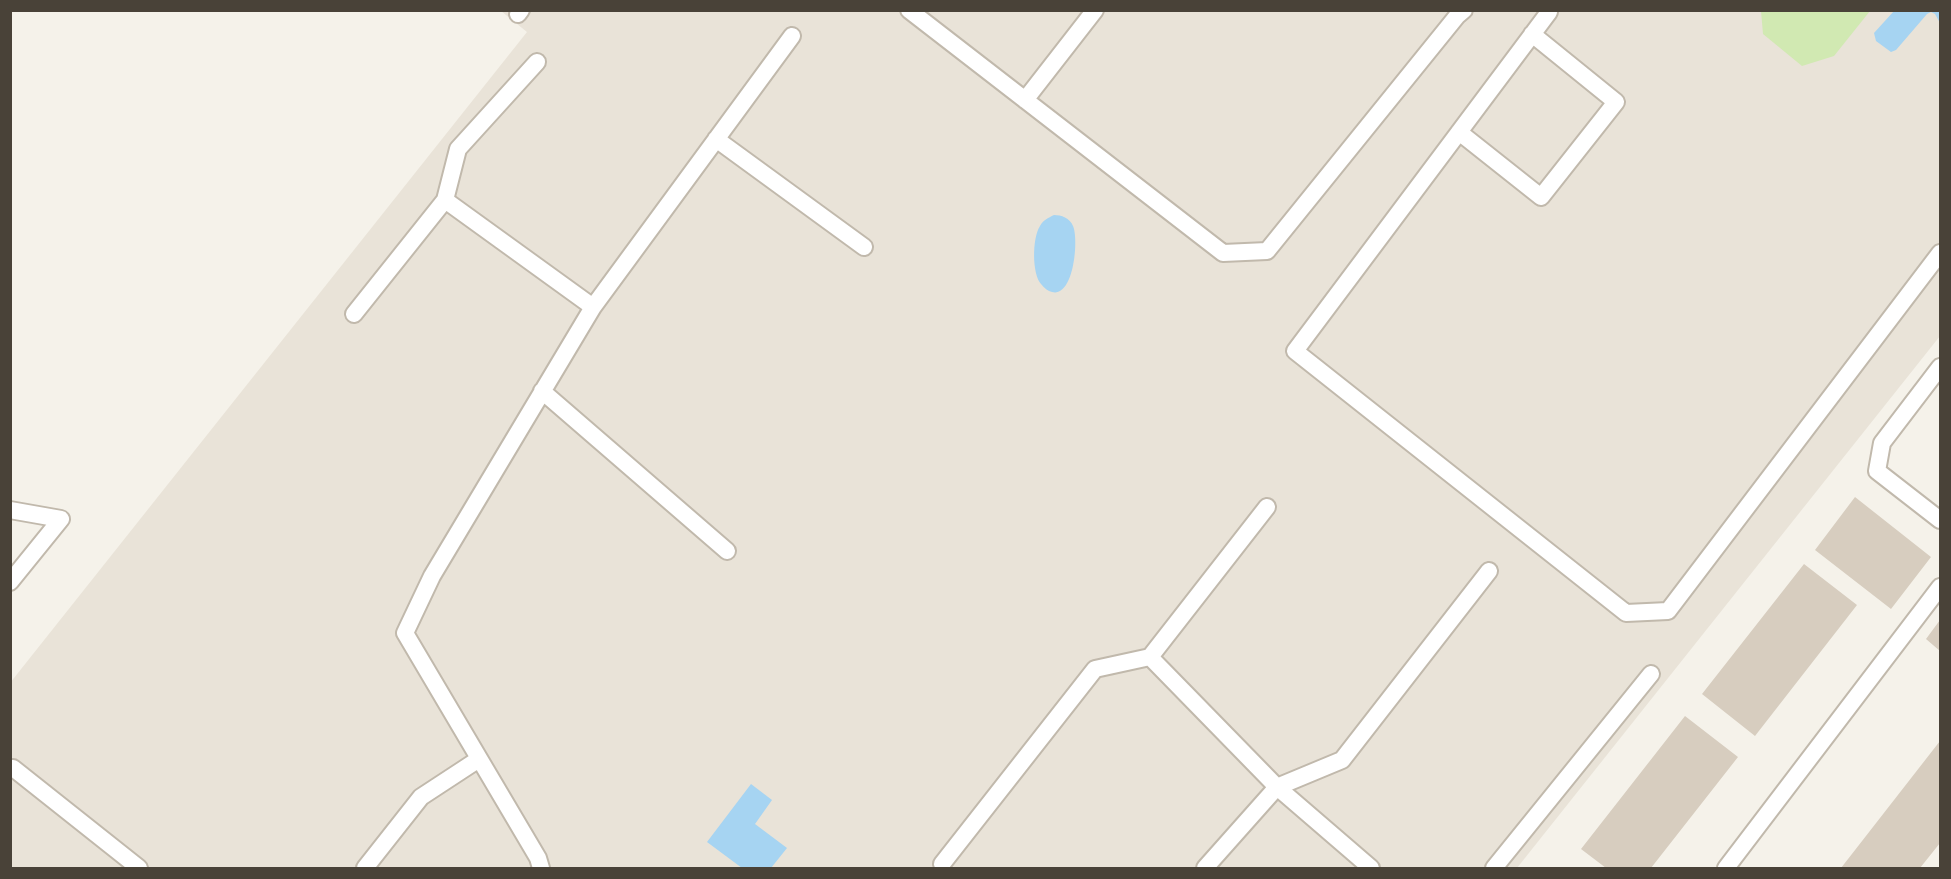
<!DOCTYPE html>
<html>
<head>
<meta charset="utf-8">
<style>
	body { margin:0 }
	#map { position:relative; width:1951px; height:879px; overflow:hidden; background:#f5f2ea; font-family:Barlow,sans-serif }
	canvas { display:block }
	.frame { position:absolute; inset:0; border:12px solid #494238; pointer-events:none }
</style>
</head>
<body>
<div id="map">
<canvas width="1951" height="879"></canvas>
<div class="frame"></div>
</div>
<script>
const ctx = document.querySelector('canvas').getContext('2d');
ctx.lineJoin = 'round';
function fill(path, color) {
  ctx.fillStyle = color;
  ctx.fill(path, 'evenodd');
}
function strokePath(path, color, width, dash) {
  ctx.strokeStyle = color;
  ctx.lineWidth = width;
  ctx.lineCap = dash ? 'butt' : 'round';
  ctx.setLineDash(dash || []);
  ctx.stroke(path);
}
fill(new Path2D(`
	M 501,11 L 1940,11 L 1940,336 L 1517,868 L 11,868 L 10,683 L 527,32 Z`), '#e9e3d8');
fill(new Path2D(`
	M 1761,11 L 1761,10 L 1870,11 L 1834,56 L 1802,66 L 1763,34 Z`), '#d1e9b2');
fill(new Path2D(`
	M 1894,11 L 1940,11 L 1940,23 L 1935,14 L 1931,12 L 1927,14 L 1896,50 L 1891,52 L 1876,41 L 1874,33 Z
	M 1054,215 C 1061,215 1070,218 1073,226 C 1079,239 1074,298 1052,292 C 1048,291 1044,288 1041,284 C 1032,274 1032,238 1040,226 C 1043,220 1048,218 1054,215 Z
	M 751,784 L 772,800 L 755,824 L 787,848 L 771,868 L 742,868 L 707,842 Z`), '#a6d4f2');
fill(new Path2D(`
	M 1855,497 L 1931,557 L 1891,609 L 1815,550 Z
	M 1804,564 L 1857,605 L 1755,736 L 1702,694 Z
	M 1940,620 L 1940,651 L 1926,639 Z
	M 1685,716 L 1738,757 L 1651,868 L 1606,868 L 1581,849 Z
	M 1940,741 L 1940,843 L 1920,868 L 1841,868 Z`), '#d7cdbf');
const lane = new Path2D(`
	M 909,10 L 1223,253 L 1267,251 L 1457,16 L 1464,10
	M 1549,12 L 1295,351 L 1626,613 L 1668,611 L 1940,253
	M 518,14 L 521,10
	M 1025,100 L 1095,10
	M 1459,132 L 1541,197 L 1616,102 L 1532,34
	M 716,139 L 864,247
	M 445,200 L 458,149 L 537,62
	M 354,314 L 445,200 L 593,307
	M 1940,367 L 1882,443 L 1877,471 L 1940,520
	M 542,391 L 727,551
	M 10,510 L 61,519 L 10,582
	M 1150,657 L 1267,507
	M 13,768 L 139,868
	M 942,864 L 1095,669 L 1150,657 L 1277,787 L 1371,868
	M 365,868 L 421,797 L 479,759
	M 541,868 L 538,858 L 405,633 L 432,576 L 593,307 L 792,36
	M 1205,868 L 1277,787 L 1342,760 L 1489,571
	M 1494,868 L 1651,674
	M 1726,868 L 1940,587`);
strokePath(lane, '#c1b9ac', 20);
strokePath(lane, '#fff', 16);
</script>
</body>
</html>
